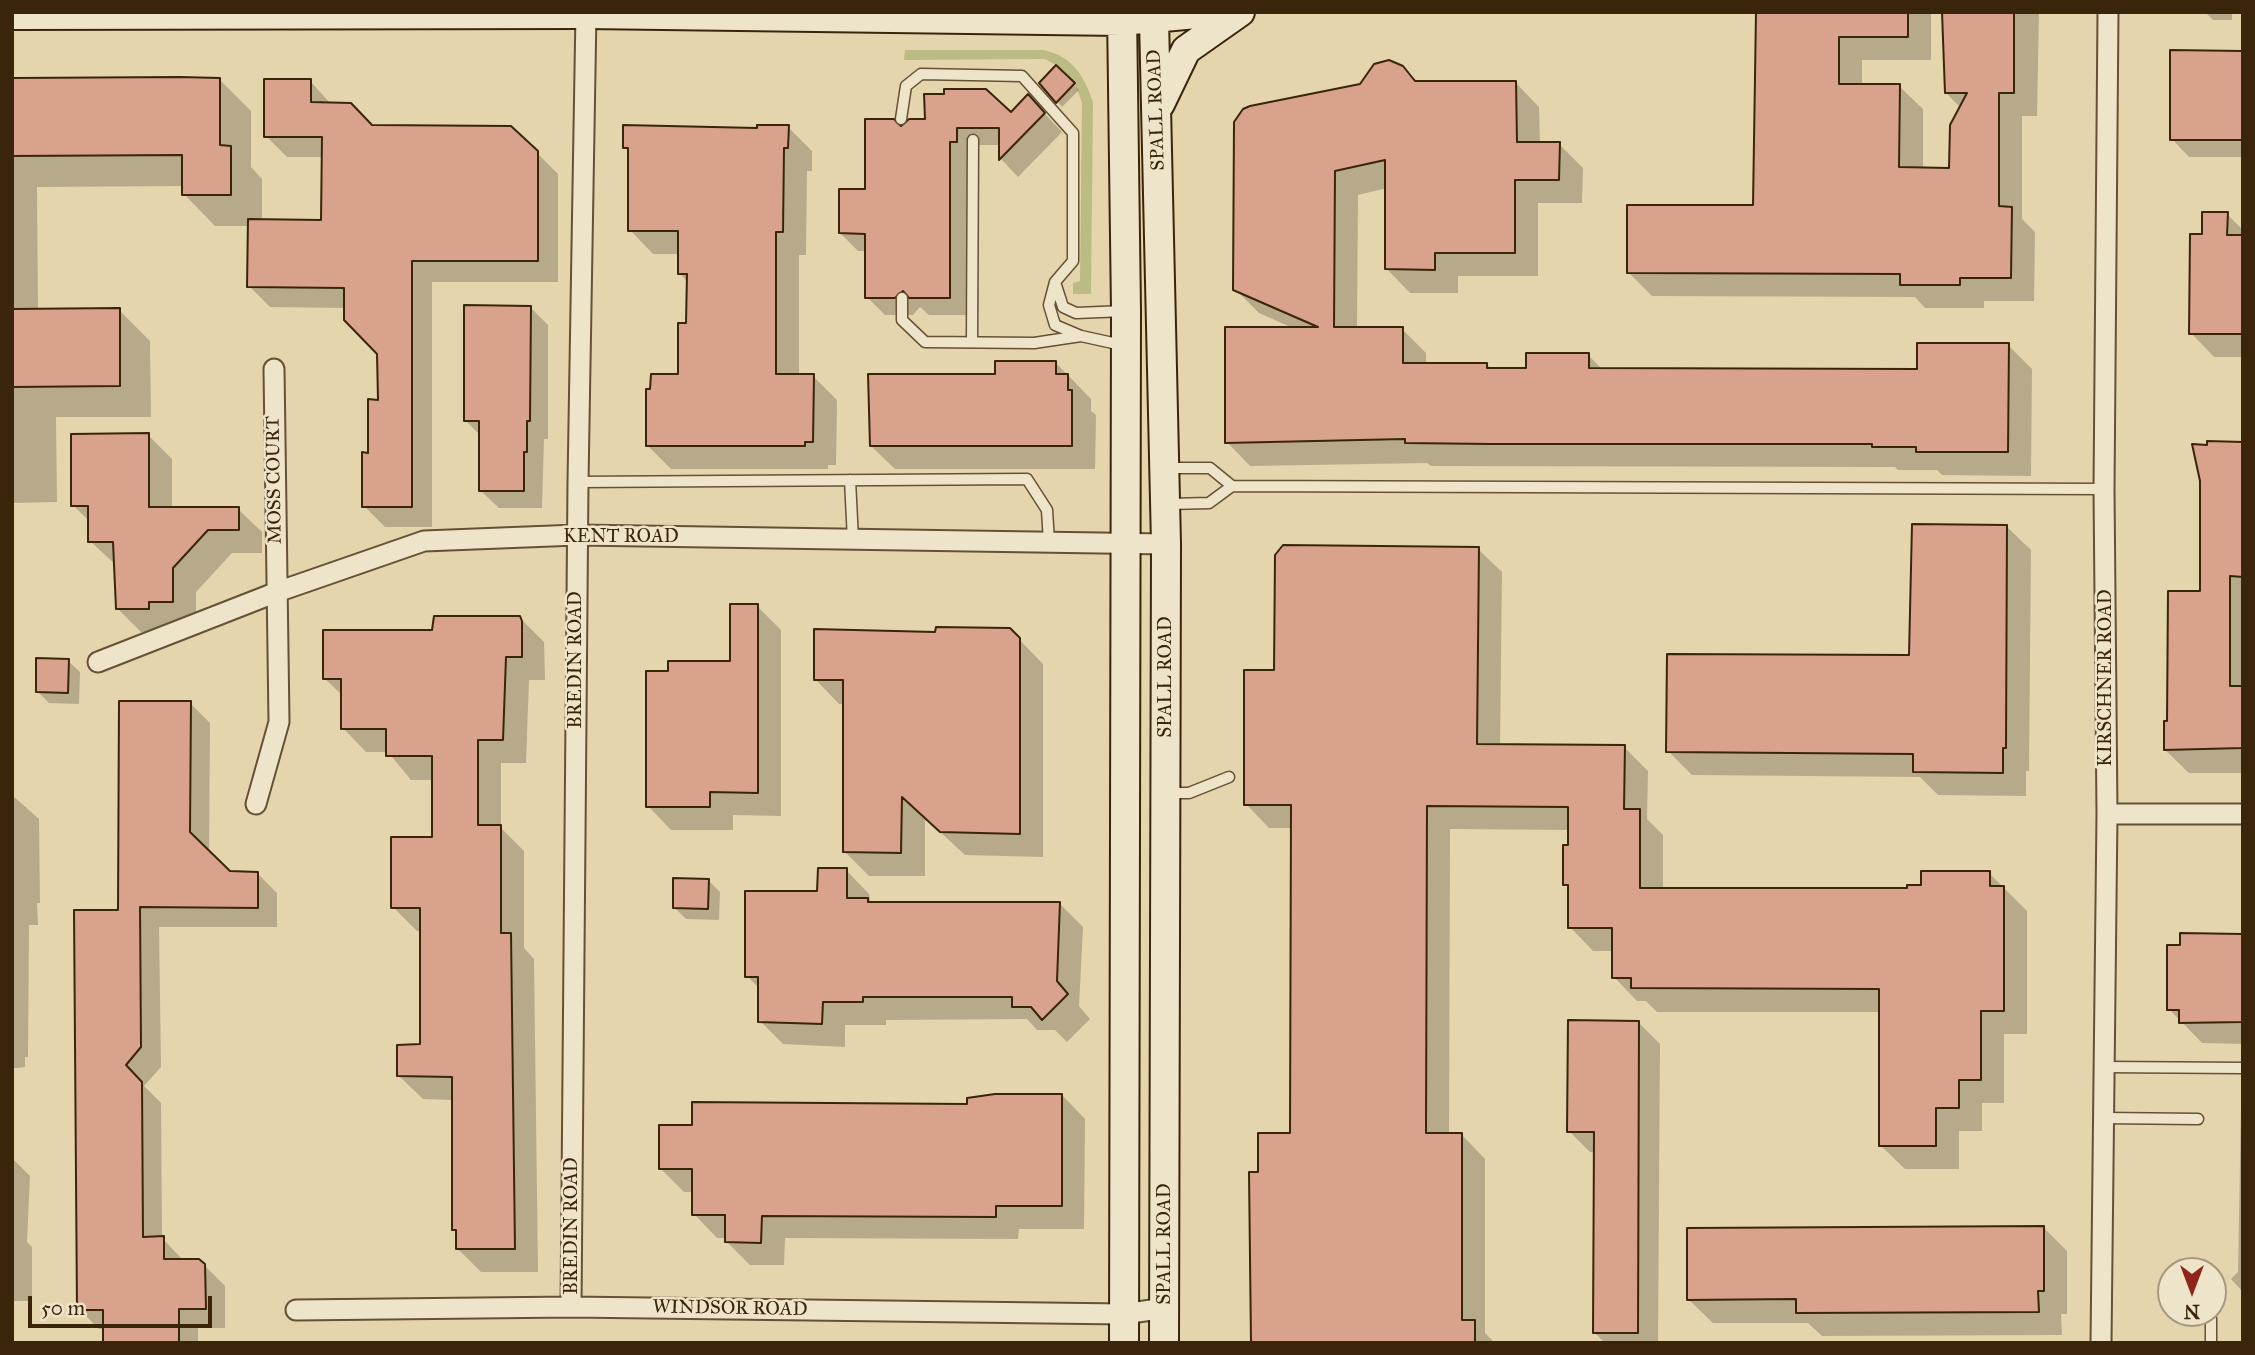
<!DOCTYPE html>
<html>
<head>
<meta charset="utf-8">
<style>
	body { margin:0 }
	#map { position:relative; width:2255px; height:1355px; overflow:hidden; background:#e5d5ad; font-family:"IM FELL Great Primer",serif }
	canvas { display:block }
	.frame { position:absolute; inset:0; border:14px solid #3a250b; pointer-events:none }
	.north { position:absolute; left:2157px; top:1257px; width:70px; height:70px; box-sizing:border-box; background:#eee4ca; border:2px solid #a6987e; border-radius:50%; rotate:180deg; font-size:19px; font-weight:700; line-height:28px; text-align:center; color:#3a250b }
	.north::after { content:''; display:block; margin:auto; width:24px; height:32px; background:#8f2418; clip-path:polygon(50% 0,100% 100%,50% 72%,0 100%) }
	.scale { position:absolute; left:28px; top:1296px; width:184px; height:32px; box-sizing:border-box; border:4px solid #3a250b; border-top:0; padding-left:9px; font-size:21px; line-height:24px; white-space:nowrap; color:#3a250b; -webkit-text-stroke:5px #eee4ca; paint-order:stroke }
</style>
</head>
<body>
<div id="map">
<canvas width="2255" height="1355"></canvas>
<div class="frame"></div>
<div class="north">N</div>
<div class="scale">50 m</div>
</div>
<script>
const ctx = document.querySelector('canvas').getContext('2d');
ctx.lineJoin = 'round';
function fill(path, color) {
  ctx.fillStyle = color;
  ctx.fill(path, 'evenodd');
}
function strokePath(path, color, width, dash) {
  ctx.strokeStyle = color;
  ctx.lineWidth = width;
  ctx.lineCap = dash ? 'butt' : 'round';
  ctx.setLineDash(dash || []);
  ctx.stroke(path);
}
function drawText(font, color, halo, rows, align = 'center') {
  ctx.font = font + ' "IM FELL Great Primer",serif';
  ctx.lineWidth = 5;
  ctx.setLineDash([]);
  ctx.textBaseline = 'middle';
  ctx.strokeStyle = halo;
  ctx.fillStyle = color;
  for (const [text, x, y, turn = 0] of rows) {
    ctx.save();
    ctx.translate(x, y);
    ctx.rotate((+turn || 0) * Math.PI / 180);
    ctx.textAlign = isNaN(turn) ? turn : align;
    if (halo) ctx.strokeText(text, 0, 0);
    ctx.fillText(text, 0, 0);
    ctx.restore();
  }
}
fill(new Path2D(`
	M 905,50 L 1043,50 C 1073,56 1084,76 1093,102 L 1091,294 L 1073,294 L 1073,283 L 1080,281 L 1082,103 C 1075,79 1066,70 1045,59 L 904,60 Z`), '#bcbb84');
fill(new Path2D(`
	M 1758,12 L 1931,12 L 1931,60 L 1862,60 L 1862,86 L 1899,86 L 1923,109 L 1923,169 L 1951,169 L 1961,108 L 1946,93 L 1944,12 L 2039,12 L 2037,116 L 2022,116 L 2022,219 L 2035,232 L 2034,301 L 1984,301 L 1984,308 L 1925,308 L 1915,297 L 1652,296 L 1628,272 L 1754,207 Z
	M 2205,12 L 2243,12 L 2243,14 L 2232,14 L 2232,20 L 2213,20 Z
	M 2243,53 L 2243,157 L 2189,157 L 2172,139 Z
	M 1402,67 L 1418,82 L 1516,83 L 1539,107 L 1540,144 L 1559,144 L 1583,168 L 1582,203 L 1538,203 L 1538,276 L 1458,276 L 1458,293 L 1410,293 L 1387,269 L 1387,188 L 1358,195 L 1357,329 L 1402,329 L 1426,353 L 1426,364 L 1487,364 L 1491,369 L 1528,369 L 1588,355 L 1603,370 L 1918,370 L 2008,345 L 2032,369 L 2031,476 L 1942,475 L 1937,470 L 1898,470 L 1895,467 L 1431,466 L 1427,463 L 1250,466 L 1227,442 L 1295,329 L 1259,313 L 1235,289 L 1361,86 Z
	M 1056,68 L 1079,90 L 1062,107 L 1041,83 Z
	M 12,80 L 220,80 L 251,111 L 251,167 L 262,179 L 262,221 L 323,221 L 323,157 L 287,157 L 266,136 L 310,81 L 331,104 L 373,127 L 511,127 L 558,174 L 558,282 L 432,282 L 432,527 L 385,527 L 364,506 L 379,402 L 378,353 L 346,308 L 270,307 L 249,286 L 249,226 L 215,226 L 184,194 L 184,186 L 37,187 L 38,311 L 119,310 L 150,341 L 151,417 L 56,417 L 57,502 L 12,503 Z
	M 1028,96 L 1062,132 L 1018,177 L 1001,159 L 1001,145 L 975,145 L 975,159 L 968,159 L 967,315 L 929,315 L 920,307 L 913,315 L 885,315 L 867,297 L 867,251 L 858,251 L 840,233 L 901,129 L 1011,114 Z
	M 788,127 L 812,151 L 812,171 L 807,171 L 806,255 L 799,255 L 799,376 L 813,376 L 837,400 L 836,465 L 828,465 L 828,469 L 671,469 L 647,445 L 652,390 L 680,376 L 688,325 L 688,282 L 679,273 L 679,254 L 653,254 L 630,230 L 630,153 L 625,147 Z
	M 2227,214 L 2243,230 L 2243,357 L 2214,357 L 2191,333 L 2203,236 Z
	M 531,308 L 548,325 L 548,439 L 544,439 L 542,508 L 499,508 L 481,491 L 481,436 L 465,420 Z
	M 1055,362 L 1091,399 L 1091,411 L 1096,415 L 1095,469 L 895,469 L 871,446 Z
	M 148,435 L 172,459 L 172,509 L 238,509 L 262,532 L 262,553 L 232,553 L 196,592 L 196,625 L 172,632 L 141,632 L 117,608 L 116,565 L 90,541 L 90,522 L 73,505 Z
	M 2243,444 L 2243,773 L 2189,773 L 2165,750 L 2169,723 Z
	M 2007,527 L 2031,550 L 2029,771 L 2026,771 L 2026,796 L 1938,795 L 1920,777 L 1692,775 L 1668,751 L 1911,657 Z
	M 12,546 L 13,633 L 12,633 Z
	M 1478,549 L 1502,572 L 1500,746 L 1624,747 L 1648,771 L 1647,819 L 1663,835 L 1663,889 L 1909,890 L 1989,873 L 2027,911 L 2027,1034 L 2004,1034 L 2004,1103 L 1982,1103 L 1982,1131 L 1959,1131 L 1959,1169 L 1905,1169 L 1881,1146 L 1881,1012 L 1657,1012 L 1646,1001 L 1637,1001 L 1614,977 L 1614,951 L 1593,951 L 1570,927 L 1569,889 L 1565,884 L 1570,830 L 1450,829 L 1449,1135 L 1462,1135 L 1485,1159 L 1485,1333 L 1495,1343 L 1252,1343 L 1260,1174 L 1292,1135 L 1292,828 L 1269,828 L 1246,804 L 1275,672 Z
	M 757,606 L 781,630 L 781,816 L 733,815 L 733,830 L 671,830 L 648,806 L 670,673 L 731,663 Z
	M 520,618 L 544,642 L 545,680 L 529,680 L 526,763 L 501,763 L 501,828 L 524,851 L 524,948 L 534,959 L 538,1272 L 481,1272 L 457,1248 L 457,1233 L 454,1230 L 454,1100 L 423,1099 L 399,1076 L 422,1046 L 422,931 L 417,931 L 393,907 L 434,839 L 434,780 L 411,780 L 388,752 L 366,752 L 343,728 L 343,696 L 324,678 L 433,632 Z
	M 1010,630 L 1043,664 L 1043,857 L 965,855 L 925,818 L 925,876 L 869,876 L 845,852 L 845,704 L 839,704 L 816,680 L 936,634 Z
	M 68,661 L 80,672 L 79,704 L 49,703 L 37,691 Z
	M 190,703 L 210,723 L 209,853 L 230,873 L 257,873 L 277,893 L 277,927 L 159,927 L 161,1067 L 144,1086 L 161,1103 L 162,1238 L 184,1261 L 204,1265 L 225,1286 L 225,1328 L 198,1328 L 198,1343 L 105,1343 L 105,1329 L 99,1329 L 79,1309 L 120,912 Z
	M 12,795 L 39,819 L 40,903 L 37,903 L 38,925 L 29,925 L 28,1057 L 25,1057 L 25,1067 L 18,1068 L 12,1068 Z
	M 846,870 L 869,894 L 871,904 L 1059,903 L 1083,927 L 1079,1006 L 1090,1019 L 1067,1042 L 1055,1030 L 1037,1030 L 1027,1019 L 886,1020 L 886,1025 L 845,1025 L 845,1047 L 783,1044 L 760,1021 L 760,989 L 747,976 L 819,893 Z
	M 708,880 L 720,892 L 719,920 L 686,919 L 674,907 Z
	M 2243,935 L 2243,1044 L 2202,1043 L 2169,1009 L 2182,947 Z
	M 1639,1023 L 1660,1044 L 1658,1343 L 1605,1343 L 1595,1333 L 1595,1152 L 1590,1152 L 1569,1131 Z
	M 1062,1095 L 1085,1119 L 1084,1229 L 1019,1229 L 1018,1239 L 785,1238 L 784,1265 L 750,1265 L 727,1242 L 727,1238 L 717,1238 L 694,1214 L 694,1192 L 684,1192 L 660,1168 L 693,1127 L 969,1106 Z
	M 2241,1106 L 2243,1106 L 2243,1292 L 2231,1279 L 2238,1272 Z
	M 12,1158 L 30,1176 L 27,1242 L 32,1247 L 32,1301 L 12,1301 Z
	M 2043,1227 L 2067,1251 L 2067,1314 L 2061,1314 L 2062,1335 L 1822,1336 L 1808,1323 L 1713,1323 L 1689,1300 Z`), '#0003');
const building = new Path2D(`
	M 1756,12 L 1908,12 L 1908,37 L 1839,37 L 1839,84 L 1900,84 L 1899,167 L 1949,168 L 1950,125 L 1967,93 L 1945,93 L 1942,12 L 2014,12 L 2014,93 L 1999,93 L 1999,206 L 2012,207 L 2011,278 L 1960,278 L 1960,285 L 1900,285 L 1900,274 L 1627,273 L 1627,205 L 1753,205 Z
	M 2170,50 L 2243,51 L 2243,140 L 2170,140 Z
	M 1389,60 L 1403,66 L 1415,81 L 1516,81 L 1517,142 L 1560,142 L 1559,180 L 1515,180 L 1515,253 L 1435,253 L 1435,270 L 1385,269 L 1385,160 L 1335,171 L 1334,327 L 1403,327 L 1403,363 L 1487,363 L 1487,368 L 1526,368 L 1526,353 L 1589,353 L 1589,368 L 1917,369 L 1917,343 L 2009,343 L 2008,452 L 1916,452 L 1916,447 L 1872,447 L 1872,444 L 1490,444 L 1405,443 L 1405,439 L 1225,443 L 1225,327 L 1318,327 L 1233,290 L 1234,122 L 1243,109 L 1250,106 L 1360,84 L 1374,64 Z
	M 1056,65 L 1075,83 L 1056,103 L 1039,83 Z
	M 180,77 L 220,78 L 220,145 L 231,146 L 231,195 L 182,195 L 182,155 L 12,156 L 12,78 Z
	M 264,79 L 311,79 L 311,102 L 351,103 L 372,125 L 511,126 L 538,151 L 538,261 L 412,261 L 412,507 L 362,507 L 362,452 L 368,453 L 368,399 L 378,400 L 377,354 L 344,320 L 344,288 L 247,287 L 248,219 L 321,220 L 322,137 L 264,137 Z
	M 944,89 L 986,89 L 1011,112 L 1028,94 L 1045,113 L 999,160 L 999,128 L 957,128 L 957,142 L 950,142 L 950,298 L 909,298 L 903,291 L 895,298 L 865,298 L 865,234 L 839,233 L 839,189 L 865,189 L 865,119 L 894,119 L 901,126 L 909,119 L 925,119 L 924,94 L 944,94 Z
	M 623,125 L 757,128 L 757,125 L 789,125 L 788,148 L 784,148 L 783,232 L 776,232 L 776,374 L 814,374 L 813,442 L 805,442 L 805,446 L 646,446 L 646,389 L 650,389 L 651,374 L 678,374 L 678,323 L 686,323 L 687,274 L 678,274 L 678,231 L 628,231 L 628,148 L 623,148 Z
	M 2202,212 L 2228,212 L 2227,235 L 2243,235 L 2243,334 L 2189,334 L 2190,234 L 2202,234 Z
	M 464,305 L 531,306 L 530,421 L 527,421 L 527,452 L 524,452 L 524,491 L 479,491 L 479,421 L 464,421 Z
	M 120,308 L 120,386 L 12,387 L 12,309 Z
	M 995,361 L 1056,361 L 1056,374 L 1068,374 L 1068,390 L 1072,390 L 1072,446 L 870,446 L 868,374 L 995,374 Z
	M 149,433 L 149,507 L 239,507 L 239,530 L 208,530 L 173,568 L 173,602 L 149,602 L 149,609 L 116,609 L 113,542 L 88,542 L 88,506 L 71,506 L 71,434 Z
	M 2207,441 L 2243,442 L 2243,577 L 2230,576 L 2230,686 L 2243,686 L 2243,748 L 2164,750 L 2164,721 L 2167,721 L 2168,591 L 2200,591 L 2200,481 L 2192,444 L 2207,445 Z
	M 1912,524 L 2007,525 L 2006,748 L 2003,748 L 2003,773 L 1913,772 L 1913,754 L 1666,752 L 1667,654 L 1909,655 Z
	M 1283,545 L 1479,547 L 1477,744 L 1625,745 L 1624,809 L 1640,809 L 1640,888 L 1907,888 L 1907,885 L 1921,885 L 1921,871 L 1990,871 L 1990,886 L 2004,886 L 2004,1011 L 1981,1011 L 1981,1080 L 1959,1080 L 1959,1108 L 1936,1108 L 1936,1146 L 1879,1146 L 1879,989 L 1631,988 L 1631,978 L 1612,978 L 1612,928 L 1568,928 L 1568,885 L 1563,885 L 1563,845 L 1568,845 L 1568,807 L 1427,806 L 1426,1133 L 1462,1133 L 1462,1320 L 1475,1320 L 1475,1343 L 1251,1343 L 1249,1172 L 1258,1172 L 1258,1133 L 1290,1133 L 1291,805 L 1244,805 L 1244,670 L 1274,670 L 1275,555 Z
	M 730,604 L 758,604 L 758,793 L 710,792 L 710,807 L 646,807 L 646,671 L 668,671 L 668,661 L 730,661 Z
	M 434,616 L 520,616 L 522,621 L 522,657 L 506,657 L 503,740 L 478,740 L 478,825 L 501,825 L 501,933 L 511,933 L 515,1249 L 456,1249 L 456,1230 L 452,1230 L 452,1077 L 397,1076 L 397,1045 L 420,1044 L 420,908 L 391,908 L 391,837 L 432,837 L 432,756 L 386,756 L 386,729 L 341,729 L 341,679 L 323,679 L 323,630 L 432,630 Z
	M 936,627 L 1010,628 L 1020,638 L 1020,834 L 940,832 L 902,797 L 901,853 L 843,852 L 843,680 L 814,680 L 814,629 L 935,632 Z
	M 36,658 L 69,659 L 68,693 L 36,692 Z
	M 119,701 L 191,701 L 190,832 L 230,871 L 258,872 L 258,908 L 140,907 L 141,1047 L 126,1065 L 142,1082 L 143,1237 L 164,1236 L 164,1259 L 199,1259 L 205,1264 L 206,1309 L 179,1309 L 179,1343 L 103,1343 L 103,1310 L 77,1310 L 74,910 L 118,910 Z
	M 818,868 L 847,868 L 847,898 L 868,898 L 868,902 L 1060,902 L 1057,981 L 1068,994 L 1042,1020 L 1031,1007 L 1012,1007 L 1012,997 L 863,997 L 863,1002 L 823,1002 L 822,1024 L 758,1022 L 758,977 L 745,977 L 745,891 L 817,891 Z
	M 673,878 L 709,879 L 708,909 L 673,908 Z
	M 2180,933 L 2243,934 L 2243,1022 L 2179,1023 L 2179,1010 L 2167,1010 L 2167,945 L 2180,945 Z
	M 1568,1020 L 1639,1021 L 1638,1333 L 1593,1333 L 1594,1132 L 1567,1132 Z
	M 995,1094 L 1062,1094 L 1062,1206 L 996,1206 L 996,1217 L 762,1216 L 761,1243 L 725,1242 L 725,1215 L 692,1215 L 692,1169 L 659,1169 L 659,1125 L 692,1125 L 692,1102 L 967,1104 L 967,1098 Z
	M 2044,1226 L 2044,1291 L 2038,1291 L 2039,1312 L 1796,1313 L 1796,1299 L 1687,1300 L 1687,1228 Z`);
fill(building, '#d9a28c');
strokePath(building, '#3a250b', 2);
const service = new Path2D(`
	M 901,119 L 906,86 L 921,74 L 1022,76 L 1073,133 L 1073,261 L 1055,282 L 1063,307 L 1076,313 L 1125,311
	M 1055,282 L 1049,305 L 1055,325 L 1081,336 L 1122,345
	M 902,298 L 902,320 L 925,342 L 1034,343 L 1081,336
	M 972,342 L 973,140
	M 1165,468 L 1210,468 L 1232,486
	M 850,480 L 853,540
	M 578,482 L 1027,479 L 1047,510 L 1049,542
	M 1169,504 L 1209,503 L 1232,486 L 2104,489
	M 1167,793 L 1189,793 L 1229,777
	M 2104,1067 L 2243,1068
	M 2103,1118 L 2198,1119
	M 2211,1319 L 2211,1343`);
const minor = new Path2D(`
	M 98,662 L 277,592 L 424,541 L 577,535 L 1166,544
	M 256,804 L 279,722 L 274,369
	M 2107,814 L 2243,814
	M 571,1307 L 578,482 L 586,12
	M 296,1310 L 571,1307 L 1124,1314 L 1165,1308
	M 2101,1343 L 2107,814 L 2104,489 L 2108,12`);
const secondary = new Path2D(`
	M 1122,12 L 1126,311 L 1124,1343
	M 1151,12 L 1154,19 L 1166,544 L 1164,1343
	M 12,15 L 586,14 L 1121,21 L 1217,12
	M 1160,104 L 1186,50 L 1240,12`);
strokePath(service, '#655134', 13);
strokePath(minor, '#655134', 23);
strokePath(secondary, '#3a250b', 32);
strokePath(service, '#eee4ca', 10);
strokePath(minor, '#eee4ca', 19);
strokePath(secondary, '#eee4ca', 28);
drawText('19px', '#3a250b', '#eee4ca', [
	["SPALL ROAD",1157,110,-92],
	["MOSS COURT",275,480,-91],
	["KENT ROAD",621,537],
	["BREDIN ROAD",576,660,-90],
	["SPALL ROAD",1166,677,-90],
	["KIRSCHNER ROAD",2106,678,-90],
	["BREDIN ROAD",572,1226,-90],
	["SPALL ROAD",1165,1244,-90],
	["WINDSOR ROAD",730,1309,1]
]);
</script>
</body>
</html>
